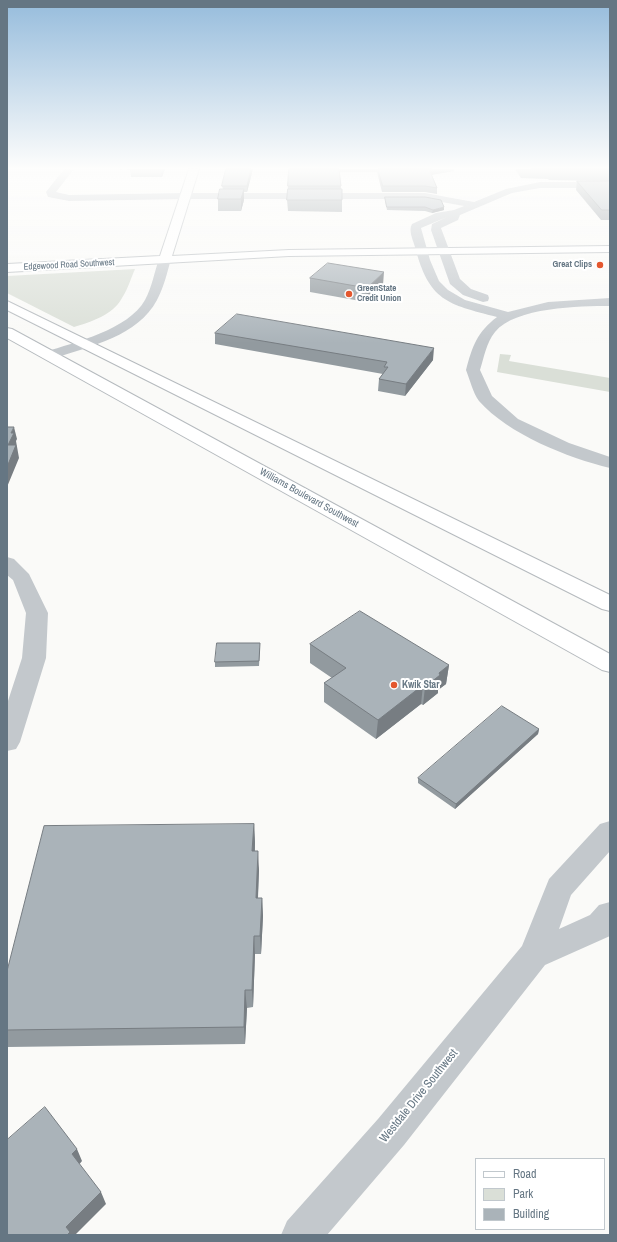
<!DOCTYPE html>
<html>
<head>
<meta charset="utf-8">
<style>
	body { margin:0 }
	#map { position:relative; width:617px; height:1242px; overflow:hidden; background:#fafaf8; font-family:"Archivo Narrow",sans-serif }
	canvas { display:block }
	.frame { position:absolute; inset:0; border:8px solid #657683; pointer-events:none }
	.legend { position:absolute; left:475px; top:1158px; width:130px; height:72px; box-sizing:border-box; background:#fff; border:1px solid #c1c8cd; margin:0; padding:5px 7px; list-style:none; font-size:12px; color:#657683 }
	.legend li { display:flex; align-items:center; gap:8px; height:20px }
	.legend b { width:20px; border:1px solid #c1c8cd }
</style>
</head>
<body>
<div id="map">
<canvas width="617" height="1242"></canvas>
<div class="frame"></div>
<ul class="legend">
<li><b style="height:5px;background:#fff"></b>Road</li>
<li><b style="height:11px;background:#dadfd7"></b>Park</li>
<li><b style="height:11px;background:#aab3b9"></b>Building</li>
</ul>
</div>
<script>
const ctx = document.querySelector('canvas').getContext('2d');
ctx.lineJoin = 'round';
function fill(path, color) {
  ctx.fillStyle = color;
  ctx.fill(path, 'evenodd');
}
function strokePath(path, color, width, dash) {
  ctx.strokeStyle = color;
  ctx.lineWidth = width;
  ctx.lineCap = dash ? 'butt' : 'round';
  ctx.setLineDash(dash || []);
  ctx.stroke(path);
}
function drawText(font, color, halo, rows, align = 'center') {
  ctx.font = font + ' "Archivo Narrow",sans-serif';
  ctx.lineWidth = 4;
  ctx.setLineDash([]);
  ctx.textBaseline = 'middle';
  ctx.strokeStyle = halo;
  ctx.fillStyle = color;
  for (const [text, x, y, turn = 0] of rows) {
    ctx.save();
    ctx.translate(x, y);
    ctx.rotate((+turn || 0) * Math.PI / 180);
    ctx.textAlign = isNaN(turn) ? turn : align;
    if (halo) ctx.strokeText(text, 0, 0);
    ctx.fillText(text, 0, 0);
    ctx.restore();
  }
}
fill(new Path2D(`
	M 135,269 C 131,278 128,289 122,298 C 113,315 91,322 74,327 L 7,293 L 7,276 Z
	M 500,354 L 511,355 L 509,361 L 610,378 L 610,392 L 497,372 Z`), '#dadfd7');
const major = new Path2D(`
	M 189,169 L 199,169 L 172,256 L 289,250 L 610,246 L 610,252 L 289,256 L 7,272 L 7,264 L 160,256 Z
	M 7,301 L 610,595 L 610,611 L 602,609 L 7,310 Z
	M 7,328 L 12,329 L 610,654 L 610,672 L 602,670 L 7,338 Z`);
strokePath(major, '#b5babe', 2);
fill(new Path2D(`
	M 64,169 L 74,169 L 56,192 L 69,195 L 184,193 L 425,193 L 474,202 L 506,189 L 540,182 L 610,182 L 610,188 L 540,188 L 523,191 L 512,193 L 460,215 L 458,220 L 441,228 L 460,279 L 471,289 L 488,295 L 489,298 L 488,301 L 483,302 L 463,295 L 450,284 L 431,230 L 432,224 L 447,217 L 421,228 L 430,260 L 439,281 L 448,290 L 465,300 L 508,312 L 548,302 L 610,298 L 610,306 C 580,306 515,307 495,332 C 486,343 484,358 480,370 L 492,396 L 518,419 L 569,443 L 610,457 L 610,468 C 568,458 508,434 479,401 C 473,393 470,380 466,370 C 472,347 477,332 497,317 C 447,304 429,301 415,247 C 413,240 408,230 412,224 L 436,213 L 454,210 L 464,206 L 425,199 L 188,199 L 69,201 L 48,197 L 46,192 Z
	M 165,255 L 169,257 L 171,259 C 167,273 164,287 157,300 C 138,336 91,346 55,358 L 50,359 L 45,358 L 43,355 L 45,352 C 75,342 128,330 145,300 C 152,287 154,273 159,259 L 161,257 Z
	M 7,557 L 14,559 L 29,574 L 48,613 L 46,658 L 20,742 L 16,749 L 7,751 L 7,704 L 22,658 L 26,613 L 13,580 L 7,575 Z
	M 610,821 L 610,851 L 571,895 L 559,929 L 590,915 L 599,905 L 610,902 L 610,936 L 545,965 L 404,1145 L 327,1235 L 281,1235 L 287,1221 L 378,1119 L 522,946 L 549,879 L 600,824 Z`), '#c3c8cc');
fill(major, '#fff');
fill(new Path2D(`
	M 116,169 L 165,169 L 162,177 L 131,177 L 130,170 Z
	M 226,169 L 253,169 L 247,192 L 244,192 L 244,200 L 241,211 L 218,211 L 218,199 L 223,189 L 222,186 Z
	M 289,169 L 454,169 L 454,171 L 432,175 L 437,188 L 437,194 L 425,192 L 382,192 L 377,172 L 340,172 L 341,189 L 342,200 L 342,212 L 288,211 L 287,200 Z
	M 515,169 L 610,169 L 610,181 L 549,180 L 548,179 L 521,178 Z
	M 577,181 L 610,181 L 610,220 L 601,220 L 576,190 Z
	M 385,197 L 444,210 L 432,213 L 425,211 L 387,210 L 385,200 Z
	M 310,278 L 383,285 L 366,302 L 310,292 Z
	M 215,333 L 433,360 L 405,396 L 378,391 L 379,379 L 383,374 L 215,344 Z
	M 310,644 L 449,665 L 446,684 L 438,690 L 438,693 L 423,705 L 421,704 L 376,739 L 324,702 L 324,683 L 332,678 L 310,663 Z
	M 260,648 L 259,666 L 215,667 L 215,662 Z
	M 539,729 L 538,734 L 455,809 L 418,783 L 418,778 Z
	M 254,824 L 255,843 L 255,851 L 259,870 L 258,898 L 262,898 L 263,916 L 261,954 L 255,954 L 253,1007 L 247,1008 L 245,1044 L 7,1047 L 7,971 Z`), '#929a9f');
fill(new Path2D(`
	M 161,169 L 165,169 L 162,177 Z
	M 251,169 L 253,169 L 247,192 L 247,186 Z
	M 429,169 L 454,169 L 454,171 L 429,175 Z
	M 244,189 L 244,200 L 241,211 L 241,199 Z
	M 444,207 L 444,210 L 432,213 L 433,210 Z
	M 384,272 L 383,285 L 366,302 L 367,288 Z
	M 434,348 L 433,360 L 405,396 L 406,384 Z
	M 14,427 L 17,439 L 16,441 L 19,458 L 7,487 L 7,467 L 8,445 L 11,433 Z
	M 449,665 L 446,684 L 438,690 L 438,693 L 423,705 L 425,687 L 439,673 Z
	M 423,685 L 421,704 L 376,739 L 378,720 Z
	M 539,729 L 538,734 L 455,809 L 456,804 Z
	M 254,824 L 255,843 L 254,870 L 252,851 Z
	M 258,851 L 259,870 L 257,916 L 256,898 Z
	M 262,898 L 263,916 L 261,954 L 260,936 Z
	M 254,936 L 255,954 L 253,1007 L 252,990 Z
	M 245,990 L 247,1008 L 245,1044 L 244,1027 Z
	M 77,1149 L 82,1161 L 78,1166 L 72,1154 Z
	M 101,1192 L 106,1204 L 75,1235 L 67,1235 L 66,1227 Z`), '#777d82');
const building = new Path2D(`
	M 226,169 L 251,169 L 247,186 L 222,186 Z
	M 289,169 L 339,169 L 341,186 L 288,186 Z
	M 378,169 L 432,169 L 429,169 L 437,188 L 425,186 L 383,186 Z
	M 532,169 L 610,169 L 610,171 L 551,171 L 550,169 Z
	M 577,181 L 610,181 L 610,210 L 602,210 Z
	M 220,189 L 244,189 L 241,199 L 218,199 Z
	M 288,189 L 342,189 L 342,200 L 287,200 Z
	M 385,197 L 425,197 L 441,200 L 444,207 L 433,210 L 425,207 L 387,207 Z
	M 328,263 L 384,272 L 367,288 L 310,278 Z
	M 237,314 L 434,348 L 406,384 L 379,379 L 388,367 L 384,367 L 387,362 L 215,333 Z
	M 7,427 L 14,427 L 11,433 L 14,433 L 8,445 L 16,445 L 7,467 Z
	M 360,611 L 449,665 L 439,673 L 440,675 L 425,687 L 423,685 L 378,720 L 324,683 L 346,668 L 310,644 Z
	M 217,643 L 260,643 L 259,661 L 215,662 Z
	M 502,706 L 539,729 L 456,804 L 418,778 Z
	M 254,824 L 252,851 L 258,851 L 256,898 L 262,898 L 260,936 L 254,936 L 252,990 L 245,990 L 244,1027 L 7,1030 L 7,971 L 44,826 Z
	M 45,1107 L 77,1149 L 72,1154 L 101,1192 L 66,1227 L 70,1232 L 67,1235 L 7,1235 L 7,1140 Z`);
fill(building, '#aab3b9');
strokePath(building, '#777d82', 1);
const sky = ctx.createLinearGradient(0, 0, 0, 343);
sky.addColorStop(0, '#96bcdc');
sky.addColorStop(0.49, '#fdfdfc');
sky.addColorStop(1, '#fdfdfc00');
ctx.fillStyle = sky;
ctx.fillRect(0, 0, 617, 343);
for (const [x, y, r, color] of [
	[600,265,4,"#e4572e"],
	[349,294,4,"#e4572e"],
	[394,685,4,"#e4572e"]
]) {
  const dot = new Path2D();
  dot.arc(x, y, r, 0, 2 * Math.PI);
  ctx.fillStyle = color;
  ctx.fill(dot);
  strokePath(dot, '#fff', 1.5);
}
drawText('9px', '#657683', '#fff', [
	["Edgewood Road Southwest",69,265,-3]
]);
drawText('bold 9px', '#657683', '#fff', [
	["Great Clips",592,265],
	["GreenState",357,289,"left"],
	["Credit Union",357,299,"left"]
], 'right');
drawText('10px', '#657683', '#fff', [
	["Williams Boulevard Southwest",309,498,29]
]);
drawText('bold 10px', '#657683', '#fff', [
	["Kwik Star",402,685]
], 'left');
drawText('12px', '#657683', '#fff', [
	["Westdale Drive Southwest",419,1096,-51]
]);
</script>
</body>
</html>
